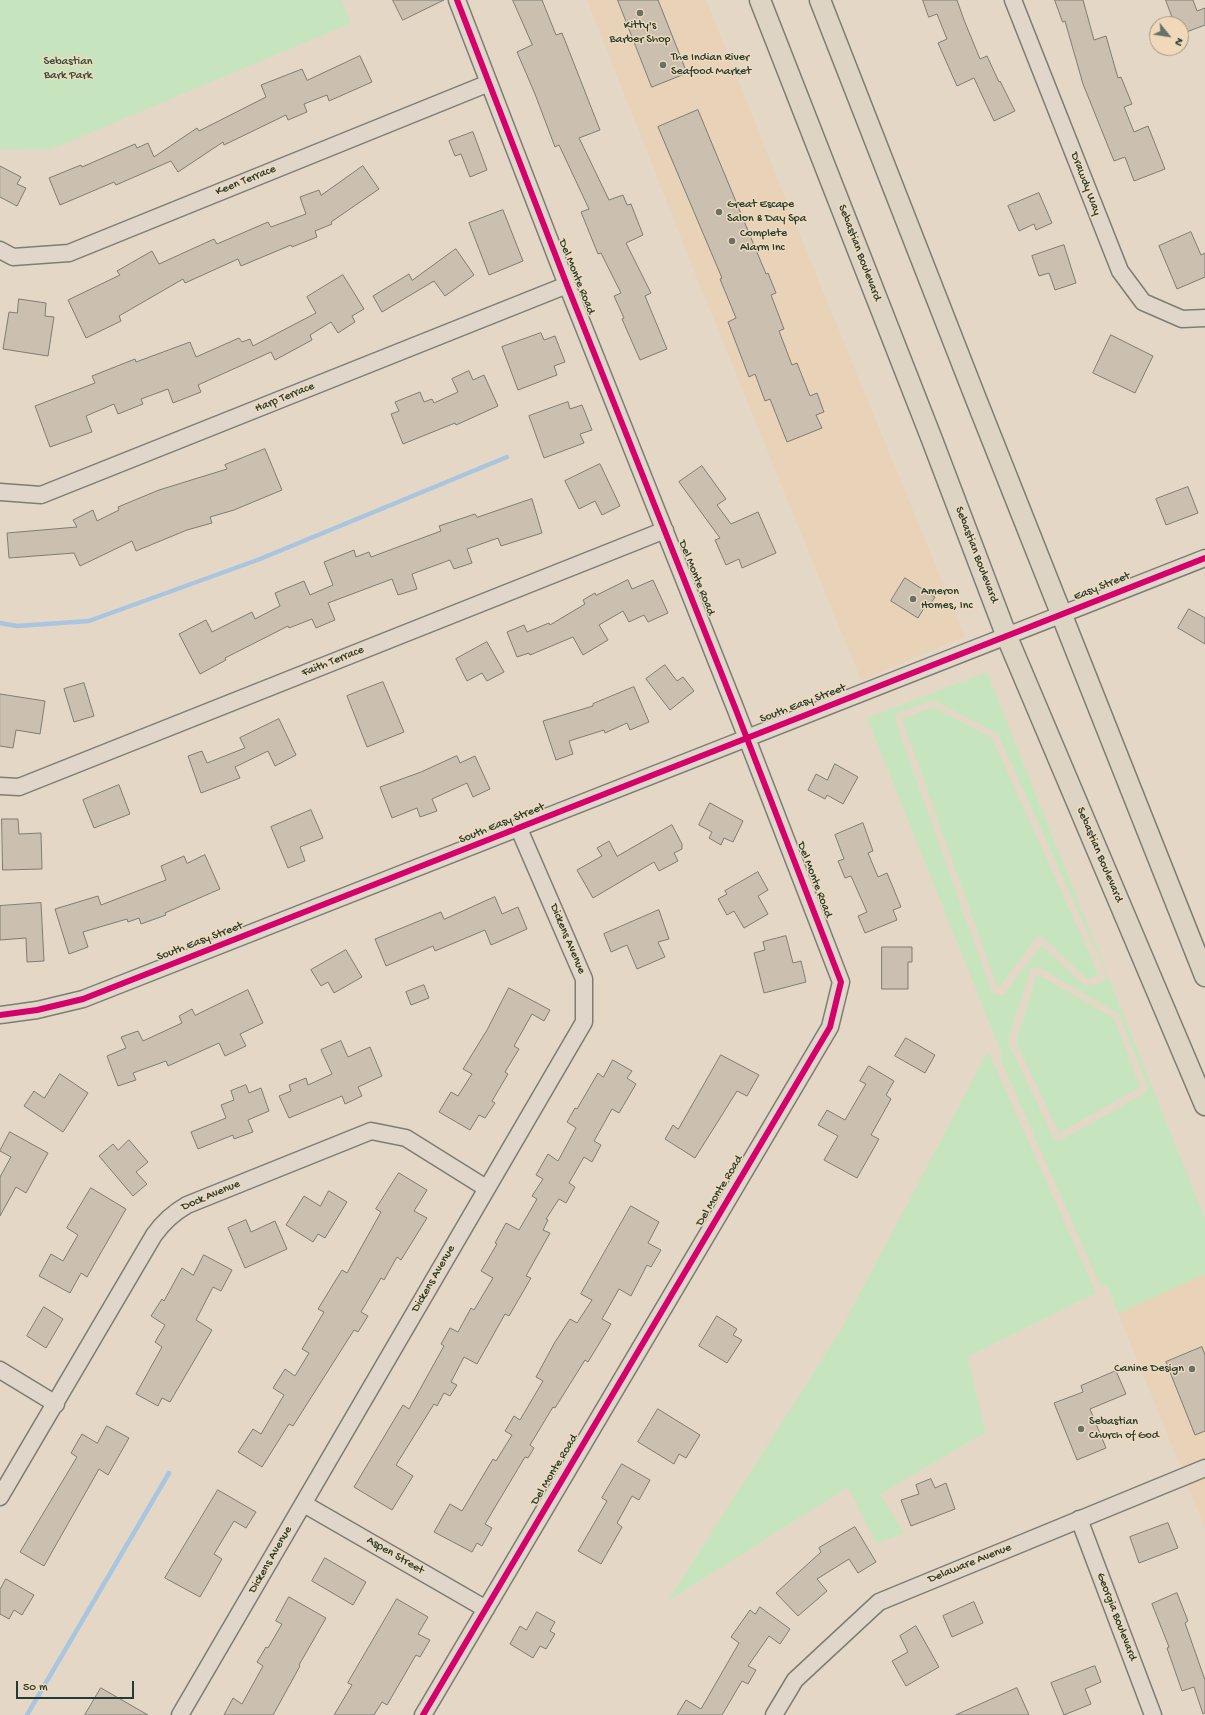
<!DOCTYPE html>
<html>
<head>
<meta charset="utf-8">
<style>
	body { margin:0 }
	#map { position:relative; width:1205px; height:1715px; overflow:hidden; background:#e4d7c6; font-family:"Gochi Hand",sans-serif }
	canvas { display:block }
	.north { position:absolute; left:1149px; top:16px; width:40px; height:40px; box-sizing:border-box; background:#f1d8b9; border:1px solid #9d9a84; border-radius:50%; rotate:120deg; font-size:11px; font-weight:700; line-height:16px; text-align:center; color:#1f3d34 }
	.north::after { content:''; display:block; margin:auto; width:14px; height:18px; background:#647367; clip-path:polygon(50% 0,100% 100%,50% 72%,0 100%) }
	.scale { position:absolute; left:16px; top:1681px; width:118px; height:18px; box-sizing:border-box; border:2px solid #1f3d34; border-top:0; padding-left:5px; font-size:12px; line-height:14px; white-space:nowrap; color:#1f3d34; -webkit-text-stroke:3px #f1d8b9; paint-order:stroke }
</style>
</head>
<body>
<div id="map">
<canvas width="1205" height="1715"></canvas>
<div class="north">N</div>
<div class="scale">50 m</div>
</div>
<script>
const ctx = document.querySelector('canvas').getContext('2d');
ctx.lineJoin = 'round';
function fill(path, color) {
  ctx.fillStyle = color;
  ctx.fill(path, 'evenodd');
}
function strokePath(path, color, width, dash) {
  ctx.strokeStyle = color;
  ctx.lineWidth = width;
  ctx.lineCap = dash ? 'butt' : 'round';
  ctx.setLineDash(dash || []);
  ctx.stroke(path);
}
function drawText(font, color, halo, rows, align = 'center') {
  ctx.font = font + ' "Gochi Hand",sans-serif';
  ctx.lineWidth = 3;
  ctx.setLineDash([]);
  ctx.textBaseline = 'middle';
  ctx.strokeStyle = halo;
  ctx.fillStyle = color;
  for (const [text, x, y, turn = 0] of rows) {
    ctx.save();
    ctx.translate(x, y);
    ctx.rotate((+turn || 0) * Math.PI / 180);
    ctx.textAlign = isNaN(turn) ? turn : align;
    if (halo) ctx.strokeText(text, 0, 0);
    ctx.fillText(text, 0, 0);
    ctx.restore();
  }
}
fill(new Path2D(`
	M 587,0 L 706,0 L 801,238 L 965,637 L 861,680 L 699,283 Z
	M 1205,1274 L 1205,1459 L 1181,1468 L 1118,1313 Z
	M 1205,1478 L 1205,1527 L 1187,1484 Z`), '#e8d2b8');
fill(new Path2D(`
	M 0,0 L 341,0 L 351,23 L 50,150 L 0,149 Z
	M 987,672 L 1205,1219 L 1205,1274 L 1118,1313 L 1107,1285 L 1101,1287 L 1000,1058 L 1002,1054 L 867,718 ZM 934,700 L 998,734 L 1107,975 L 1106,979 C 1099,984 1092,986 1084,985 L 1041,945 L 1005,993 L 999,996 L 992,993 L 895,720 L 895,716 L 897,713 ZM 1034,967 L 1040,968 L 1119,1014 L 1148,1087 L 1145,1093 L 1063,1139 L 1057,1140 L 1053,1137 L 1008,1042 L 1030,970 Z
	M 933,707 L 992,738 L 1099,975 L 1087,979 L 1039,934 L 998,989 L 902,719 Z
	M 1037,974 L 1114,1018 L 1140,1087 L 1059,1133 L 1016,1042 Z
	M 988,1051 L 1096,1293 L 967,1357 L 986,1432 L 880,1494 L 904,1533 L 877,1544 L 848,1487 L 668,1601 L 839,1333 Z`), '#c6e5bf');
strokePath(new Path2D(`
	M 0,623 L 17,626 L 89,621 L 260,559 L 507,457
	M 27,1715 L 169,1473`), '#a9c5df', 4.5);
const building = new Path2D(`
	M 393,0 L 444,0 L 403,20 Z
	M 513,0 L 542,0 L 556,35 L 562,33 L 600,130 L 579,138 L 609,200 L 623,195 L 627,205 L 631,204 L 643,235 L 626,243 L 651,293 L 645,296 L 667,349 L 640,360 L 622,319 L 624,318 L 614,296 L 621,293 L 601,253 L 598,254 L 581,212 L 589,209 L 559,145 L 555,147 L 535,94 L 517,52 L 532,45 Z
	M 618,0 L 658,0 L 687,73 L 652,87 Z
	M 923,0 L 957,0 L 964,20 L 980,59 L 987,56 L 999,82 L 1000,81 L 1015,111 L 994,121 L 974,78 L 957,86 L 938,43 L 947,39 L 937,14 L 929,17 Z
	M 1055,0 L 1083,0 L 1094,40 L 1106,36 L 1118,78 L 1121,77 L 1132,104 L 1124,107 L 1134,132 L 1148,126 L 1165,169 L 1134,181 L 1125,157 L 1114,161 L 1083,84 L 1065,21 L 1063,22 Z
	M 1166,0 L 1193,0 L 1197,11 L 1205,8 L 1205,25 L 1181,34 L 1181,24 L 1175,24 Z
	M 360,56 L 372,82 L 329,101 L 327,95 L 304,104 L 307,112 L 288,120 L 286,115 L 224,145 L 223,142 L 178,172 L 171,161 L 116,185 L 114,182 L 60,205 L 49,178 L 81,165 L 82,167 L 135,144 L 137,148 L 148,143 L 154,157 L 197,128 L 199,131 L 266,97 L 261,85 L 302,69 L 307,80 Z
	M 698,110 L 766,274 L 768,273 L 776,293 L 771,295 L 784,329 L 779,331 L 792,365 L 797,363 L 810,396 L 817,393 L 824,412 L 816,415 L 822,428 L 787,442 L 770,399 L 765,401 L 755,374 L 749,377 L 728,322 L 736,318 L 720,279 L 722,278 L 658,127 Z
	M 473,132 L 487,170 L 470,177 L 461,154 L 455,156 L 449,141 Z
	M 0,166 L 21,177 L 17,184 L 26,188 L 17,206 L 0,197 Z
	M 363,166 L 379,189 L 331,222 L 332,224 L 315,231 L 317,237 L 292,247 L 291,245 L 241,266 L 238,259 L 185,283 L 183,279 L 119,316 L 121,321 L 86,338 L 68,300 L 120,275 L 117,271 L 152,251 L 159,264 L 214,239 L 217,244 L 268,222 L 271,227 L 306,214 L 300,197 L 319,190 L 321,195 Z
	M 1039,193 L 1052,223 L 1036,230 L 1034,224 L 1019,231 L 1008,206 Z
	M 503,210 L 523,261 L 489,275 L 469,223 Z
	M 1191,232 L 1201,255 L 1205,253 L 1205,277 L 1177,289 L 1159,246 Z
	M 1064,245 L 1076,283 L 1055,290 L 1049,273 L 1039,276 L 1032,256 Z
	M 456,249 L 474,275 L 445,296 L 434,281 L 382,312 L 373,296 L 409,274 L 412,280 Z
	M 343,275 L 364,309 L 352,316 L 355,322 L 338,333 L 331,322 L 310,335 L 312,340 L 275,360 L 271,352 L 198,385 L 201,392 L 173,403 L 168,389 L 141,399 L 143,404 L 118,414 L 114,404 L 86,416 L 92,432 L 50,447 L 35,406 L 95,383 L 92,376 L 135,359 L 136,362 L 190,342 L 196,357 L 239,338 L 242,342 L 250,339 L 253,346 L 316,313 L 307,297 Z
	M 19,299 L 46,303 L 45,316 L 54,317 L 48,356 L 3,349 L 9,312 L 17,313 Z
	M 541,333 L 544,340 L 555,336 L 565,362 L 554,366 L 557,375 L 518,390 L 502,347 Z
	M 1111,335 L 1153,356 L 1135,393 L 1093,373 Z
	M 469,371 L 473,380 L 484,375 L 498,406 L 456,425 L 455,423 L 403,444 L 391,414 L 399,411 L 395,402 L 420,392 L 424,402 L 432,399 L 434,403 L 458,392 L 452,379 Z
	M 568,402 L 570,409 L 582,405 L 592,430 L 580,434 L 584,443 L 544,458 L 529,416 Z
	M 265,449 L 282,490 L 234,510 L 210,517 L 212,523 L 187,530 L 136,551 L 132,541 L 80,566 L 74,553 L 9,558 L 7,533 L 77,527 L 73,520 L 93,510 L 97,521 L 119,510 L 118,507 L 159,490 L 227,469 L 225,465 Z
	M 600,464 L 620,506 L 602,515 L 595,501 L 579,509 L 565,481 Z
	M 702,466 L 726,499 L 717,505 L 731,524 L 758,512 L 776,553 L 742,568 L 739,559 L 726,565 L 715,540 L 720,538 L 679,482 Z
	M 1188,487 L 1198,513 L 1166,525 L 1156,499 Z
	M 532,499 L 542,533 L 501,546 L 498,538 L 467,549 L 472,563 L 454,569 L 450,560 L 412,574 L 417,589 L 398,595 L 392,579 L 328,603 L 335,620 L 316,628 L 312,619 L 289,628 L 288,626 L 225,658 L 226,660 L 200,674 L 179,634 L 206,620 L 212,632 L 252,612 L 255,619 L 280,606 L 275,593 L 304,581 L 310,595 L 333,585 L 324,562 L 354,550 L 356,557 L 369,552 L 371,557 L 441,531 L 439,526 L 475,514 L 477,517 Z
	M 905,578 L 935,597 L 927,609 L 924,608 L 918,618 L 891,601 Z
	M 628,580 L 632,589 L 653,580 L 668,613 L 648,622 L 644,615 L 629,622 L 623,611 L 599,625 L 608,640 L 583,655 L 573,637 L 530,655 L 529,653 L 517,657 L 507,632 L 524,625 L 527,632 L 549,623 L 550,625 L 585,604 L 583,600 L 595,593 L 596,595 Z
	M 1189,609 L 1205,618 L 1205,644 L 1178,628 Z
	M 487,642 L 504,672 L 487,681 L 482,673 L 467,681 L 456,659 Z
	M 665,665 L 677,681 L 683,677 L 694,691 L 670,710 L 646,679 Z
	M 383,682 L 404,732 L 367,747 L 347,696 Z
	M 84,683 L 94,716 L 74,722 L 64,689 Z
	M 634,687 L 649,722 L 630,730 L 627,723 L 605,733 L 604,730 L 569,741 L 573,754 L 556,760 L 543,721 L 593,706 L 593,704 Z
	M 0,694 L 45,701 L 40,734 L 16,730 L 13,748 L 0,746 Z
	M 279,719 L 296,755 L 275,766 L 268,751 L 235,767 L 240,778 L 201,793 L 188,756 L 202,751 L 207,763 L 245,748 L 240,738 Z
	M 457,756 L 460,763 L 475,756 L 490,789 L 473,797 L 467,783 L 432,799 L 437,811 L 420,817 L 417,808 L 392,818 L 380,787 L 421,772 Z
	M 835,764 L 858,777 L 843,804 L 827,795 L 825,799 L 808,790 L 816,774 L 827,780 Z
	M 119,785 L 130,814 L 94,828 L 83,800 Z
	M 710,803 L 743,821 L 733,842 L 724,838 L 721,845 L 709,838 L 712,832 L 699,825 Z
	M 311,810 L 323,838 L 300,847 L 305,861 L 288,868 L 271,827 Z
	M 2,819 L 18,819 L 19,834 L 41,833 L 42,869 L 3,870 Z
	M 863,823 L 873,851 L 868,853 L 878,877 L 887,873 L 901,907 L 893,910 L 897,920 L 865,933 L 858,916 L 867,912 L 851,876 L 845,878 L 838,861 L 844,859 L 835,835 Z
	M 672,825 L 682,844 L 682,849 L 674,853 L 678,861 L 659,871 L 654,862 L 593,898 L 577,870 L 602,856 L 597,848 L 609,841 L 617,856 Z
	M 205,855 L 220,889 L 165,913 L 166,915 L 141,924 L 139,918 L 128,922 L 127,919 L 83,932 L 88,947 L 69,954 L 55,909 L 98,896 L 101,905 L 166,880 L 161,866 L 184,856 L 187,863 Z
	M 758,872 L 768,890 L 758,896 L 768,914 L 744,928 L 734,911 L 727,915 L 718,899 L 727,894 L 725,891 Z
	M 495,897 L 502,914 L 518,907 L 527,929 L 491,945 L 485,930 L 435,951 L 433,946 L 386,966 L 375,939 L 441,912 L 444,919 Z
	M 41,903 L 44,961 L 27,962 L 26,938 L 0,940 L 0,906 Z
	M 659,910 L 669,939 L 658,942 L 665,957 L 637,969 L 627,945 L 611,952 L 604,934 Z
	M 786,936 L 793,963 L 801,961 L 806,982 L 764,993 L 754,953 L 765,950 L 763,942 Z
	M 882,947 L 912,947 L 912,962 L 908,962 L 908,989 L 882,989 Z
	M 346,950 L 362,977 L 334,993 L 328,982 L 321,986 L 311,970 Z
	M 424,985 L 429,998 L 411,1005 L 406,992 Z
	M 509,988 L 550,1010 L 544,1021 L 532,1014 L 514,1046 L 519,1049 L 505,1072 L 508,1074 L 492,1101 L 495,1103 L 485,1118 L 479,1115 L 470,1130 L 439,1112 L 451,1092 L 458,1096 L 472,1074 L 463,1069 L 487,1030 Z
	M 248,990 L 263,1023 L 240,1034 L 246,1046 L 225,1056 L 219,1043 L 168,1066 L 166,1061 L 133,1073 L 136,1080 L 118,1086 L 107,1056 L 126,1048 L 121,1037 L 138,1031 L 143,1041 L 182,1023 L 179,1016 L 192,1009 L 195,1015 Z
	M 906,1038 L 935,1055 L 925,1073 L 895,1056 Z
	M 341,1041 L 348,1057 L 370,1047 L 382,1076 L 358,1087 L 362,1096 L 345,1104 L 342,1096 L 289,1118 L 279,1096 L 291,1091 L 289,1085 L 306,1078 L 308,1085 L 332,1074 L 321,1050 Z
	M 721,1055 L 759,1075 L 747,1096 L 737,1091 L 695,1158 L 665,1139 L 673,1125 L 678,1129 Z
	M 613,1060 L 632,1071 L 627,1078 L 636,1084 L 619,1113 L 612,1109 L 594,1141 L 601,1145 L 592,1162 L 584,1157 L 569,1183 L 575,1187 L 566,1203 L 559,1199 L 546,1219 L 548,1220 L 543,1230 L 550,1233 L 526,1276 L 531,1278 L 509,1316 L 505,1314 L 477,1364 L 464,1357 L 451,1382 L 457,1385 L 450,1396 L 444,1393 L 437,1406 L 434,1404 L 396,1465 L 413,1476 L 392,1510 L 354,1487 L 403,1405 L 409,1409 L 444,1346 L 441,1344 L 450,1328 L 458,1332 L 471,1308 L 474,1310 L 493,1278 L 481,1271 L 497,1244 L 495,1243 L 506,1223 L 519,1230 L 537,1199 L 532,1196 L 543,1179 L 536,1175 L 548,1154 L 558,1161 L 576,1128 L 567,1122 L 575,1108 L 577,1109 L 598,1073 L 603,1077 Z
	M 869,1066 L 894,1081 L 886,1095 L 891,1099 L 871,1135 L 879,1139 L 857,1178 L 824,1160 L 838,1136 L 818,1125 L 827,1110 L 845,1120 L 866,1084 L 860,1081 Z
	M 60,1074 L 88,1093 L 63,1132 L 24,1106 L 34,1091 L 44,1098 Z
	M 246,1085 L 249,1093 L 261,1088 L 269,1111 L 248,1120 L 253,1132 L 234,1139 L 233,1135 L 198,1149 L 191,1132 L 226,1118 L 221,1105 L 234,1100 L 231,1091 Z
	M 10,1132 L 48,1153 L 26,1193 L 16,1187 L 0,1216 L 0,1177 L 11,1157 L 0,1151 Z
	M 129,1140 L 148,1162 L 136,1172 L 147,1184 L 133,1196 L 99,1156 L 113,1144 L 118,1150 Z
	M 399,1173 L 427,1190 L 414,1211 L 427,1218 L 401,1260 L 397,1257 L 384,1280 L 381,1278 L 361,1312 L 368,1316 L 358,1332 L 354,1330 L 293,1426 L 289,1424 L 262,1467 L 238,1452 L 253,1429 L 261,1434 L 284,1395 L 273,1388 L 285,1369 L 295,1376 L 309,1353 L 302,1349 L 324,1312 L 318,1309 L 342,1270 L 347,1273 L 381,1212 L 376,1209 Z
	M 91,1188 L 126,1209 L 87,1277 L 81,1273 L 70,1293 L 39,1276 L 51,1254 L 63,1261 L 78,1235 L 67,1228 Z
	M 329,1191 L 347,1202 L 325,1238 L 318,1234 L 313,1242 L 286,1225 L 304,1196 L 320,1206 Z
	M 631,1206 L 659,1222 L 648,1243 L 661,1250 L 651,1267 L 647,1265 L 631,1296 L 619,1289 L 602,1319 L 611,1324 L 588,1362 L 585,1360 L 555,1408 L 553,1407 L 530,1445 L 534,1448 L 528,1458 L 525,1457 L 485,1524 L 492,1528 L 482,1546 L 477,1543 L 472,1552 L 434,1532 L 450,1504 L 462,1511 L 493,1459 L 496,1461 L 512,1435 L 505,1431 L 514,1416 L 520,1420 L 543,1381 L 536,1377 L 555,1342 L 570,1319 L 577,1323 L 592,1300 L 581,1294 Z
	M 246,1220 L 251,1232 L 275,1221 L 287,1249 L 245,1268 L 228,1228 Z
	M 204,1255 L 232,1270 L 221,1291 L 213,1287 L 196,1320 L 212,1330 L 170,1402 L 162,1398 L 158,1406 L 136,1394 L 162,1347 L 155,1342 L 165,1325 L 151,1316 L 162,1299 L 164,1301 L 182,1268 L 193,1275 Z
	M 44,1307 L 63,1319 L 46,1348 L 27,1336 Z
	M 717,1316 L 737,1329 L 733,1335 L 742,1340 L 727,1363 L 699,1346 Z
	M 1202,1347 L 1205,1355 L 1205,1431 L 1195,1435 L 1166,1362 Z
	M 1116,1371 L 1126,1394 L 1090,1409 L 1106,1448 L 1077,1460 L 1054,1403 L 1083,1392 L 1081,1386 Z
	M 658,1409 L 700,1435 L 686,1458 L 679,1454 L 674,1464 L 638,1442 Z
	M 107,1426 L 129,1438 L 108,1475 L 99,1469 L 44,1566 L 20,1552 L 77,1457 L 71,1453 L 82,1434 L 97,1443 Z
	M 622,1464 L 650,1480 L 639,1500 L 632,1496 L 617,1523 L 622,1527 L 601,1564 L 578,1551 L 607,1501 L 602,1498 Z
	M 931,1479 L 935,1488 L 946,1483 L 955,1509 L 911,1526 L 901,1500 L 919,1494 L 916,1485 Z
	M 218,1490 L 256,1512 L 246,1528 L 234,1521 L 214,1554 L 222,1559 L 200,1597 L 165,1578 Z
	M 1168,1523 L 1178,1548 L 1139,1563 L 1130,1537 Z
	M 855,1527 L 876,1562 L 858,1573 L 849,1559 L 817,1579 L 827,1591 L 798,1616 L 776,1593 L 821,1552 L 819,1548 Z
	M 325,1558 L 366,1582 L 353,1605 L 312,1581 Z
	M 6,1579 L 34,1595 L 22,1615 L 14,1610 L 9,1619 L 0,1614 L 0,1590 Z
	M 1177,1593 L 1188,1621 L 1185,1623 L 1205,1680 L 1205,1713 L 1203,1714 L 1194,1687 L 1182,1691 L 1167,1648 L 1169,1647 L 1152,1604 Z
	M 289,1597 L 326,1618 L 299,1665 L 300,1666 L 273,1715 L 224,1715 L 233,1698 L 242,1704 L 263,1666 L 257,1662 L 266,1647 L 268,1648 L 282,1624 L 276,1621 Z
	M 397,1599 L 428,1617 L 418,1634 L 430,1640 L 420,1657 L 416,1655 L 387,1705 L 382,1702 L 374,1715 L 334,1715 L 352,1685 L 348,1683 Z
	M 974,1602 L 983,1623 L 952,1637 L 943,1616 Z
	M 760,1607 L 790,1629 L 780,1644 L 769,1636 L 748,1666 L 756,1670 L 748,1684 L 742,1681 L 722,1715 L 677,1715 L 686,1700 L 701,1709 L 739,1643 L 731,1637 L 750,1610 L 755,1614 Z
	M 537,1612 L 555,1622 L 550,1631 L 555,1634 L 546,1649 L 540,1646 L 533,1658 L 510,1644 L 520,1626 L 526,1630 Z
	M 916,1626 L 939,1667 L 906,1686 L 892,1661 L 908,1652 L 900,1636 Z
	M 1095,1666 L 1101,1682 L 1085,1689 L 1091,1704 L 1064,1715 L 1051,1683 Z
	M 101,1688 L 148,1715 L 85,1715 Z
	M 1017,1688 L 1029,1715 L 956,1715 Z`);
fill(building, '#cbbfb0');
strokePath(building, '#7d7d74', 1);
const minor = new Path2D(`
	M 1013,0 L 1120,271 L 1143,302 L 1182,319 L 1205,318
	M 0,250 L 13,257 L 69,253 L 489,83
	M 0,492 L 41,495 L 567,285
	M 0,786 L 19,787 L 665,530
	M 0,1015 L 37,1010 L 83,999 L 1205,558
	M 0,1370 L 56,1404
	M 0,1497 L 154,1235 C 164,1221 173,1213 187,1205 L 371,1131 L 406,1138 L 486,1188
	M 304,1504 L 486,1609
	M 1079,1519 L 1153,1715
	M 180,1715 L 584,1022 L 584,979 L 519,829
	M 423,1715 L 830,1027 L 841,982 L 736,710 L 567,285 L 457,0
	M 774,1715 L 795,1680 L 879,1602 L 1205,1468`);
const major = new Path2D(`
	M 760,0 L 931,437 L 1007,637 L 1205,1105
	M 820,0 L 976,399 L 1205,976`);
strokePath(minor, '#7d7d74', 19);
strokePath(major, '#7d7d74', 23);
strokePath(minor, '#e0d6ca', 16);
strokePath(major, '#ddd4c3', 20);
strokePath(new Path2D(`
	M 0,1015 L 37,1010 L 83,999 L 1205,558
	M 423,1715 L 830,1027 L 841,982 L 736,710 L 567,285 L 457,0`), '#d6006c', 6);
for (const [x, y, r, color] of [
	[640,13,4,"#647367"],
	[663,65,4,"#647367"],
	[719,212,4,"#647367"],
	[732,241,4,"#647367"],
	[913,599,4,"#647367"],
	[1192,1369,4,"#647367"],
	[1081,1429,4,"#647367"]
]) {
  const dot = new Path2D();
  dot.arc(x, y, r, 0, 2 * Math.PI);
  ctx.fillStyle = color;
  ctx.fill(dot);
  strokePath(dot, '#f1d8b9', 1.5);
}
drawText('12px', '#1f3d34', '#f1d8b9', [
	["Kitty's",640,26,"center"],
	["Barber Shop",640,40,"center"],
	["The Indian River",671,58],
	["Seafood Market",671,72],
	["Great Escape",727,205],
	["Salon & Day Spa",727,219],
	["Complete",740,234],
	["Alarm Inc",740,248],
	["Ameron",921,592],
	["Homes, Inc",921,606],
	["Canine Design",1184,1369,"right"],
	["Sebastian",1089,1422],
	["Church of God",1089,1436]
], 'left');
drawText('12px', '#2d4f41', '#f1d8b9', [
	["Sebastian",68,62],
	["Bark Park",68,76]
]);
drawText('12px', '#1f3d34', '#f1d8b9', [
	["Keen Terrace",246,181,-22],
	["Drawdy Way",1085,184,69],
	["Sebastian Boulevard",859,253,69],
	["Del Monte Road",576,277,68],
	["Harp Terrace",285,398,-22],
	["Sebastian Boulevard",976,555,69],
	["Del Monte Road",696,578,68],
	["Easy Street",1102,587,-22],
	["Faith Terrace",333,662,-22],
	["South Easy Street",803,704,-21],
	["South Easy Street",502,824,-22],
	["Sebastian Boulevard",1099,855,67],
	["Del Monte Road",814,880,69],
	["Dickens Avenue",567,939,67],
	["South Easy Street",200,942,-21],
	["Del Monte Road",720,1191,-59],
	["Dock Avenue",211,1196,-23],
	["Dickens Avenue",434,1279,-60],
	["Del Monte Road",555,1470,-59],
	["Aspen Street",395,1556,30],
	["Dickens Avenue",271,1560,-60],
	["Delaware Avenue",970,1564,-22],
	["Georgia Boulevard",1116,1617,69]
]);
</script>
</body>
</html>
